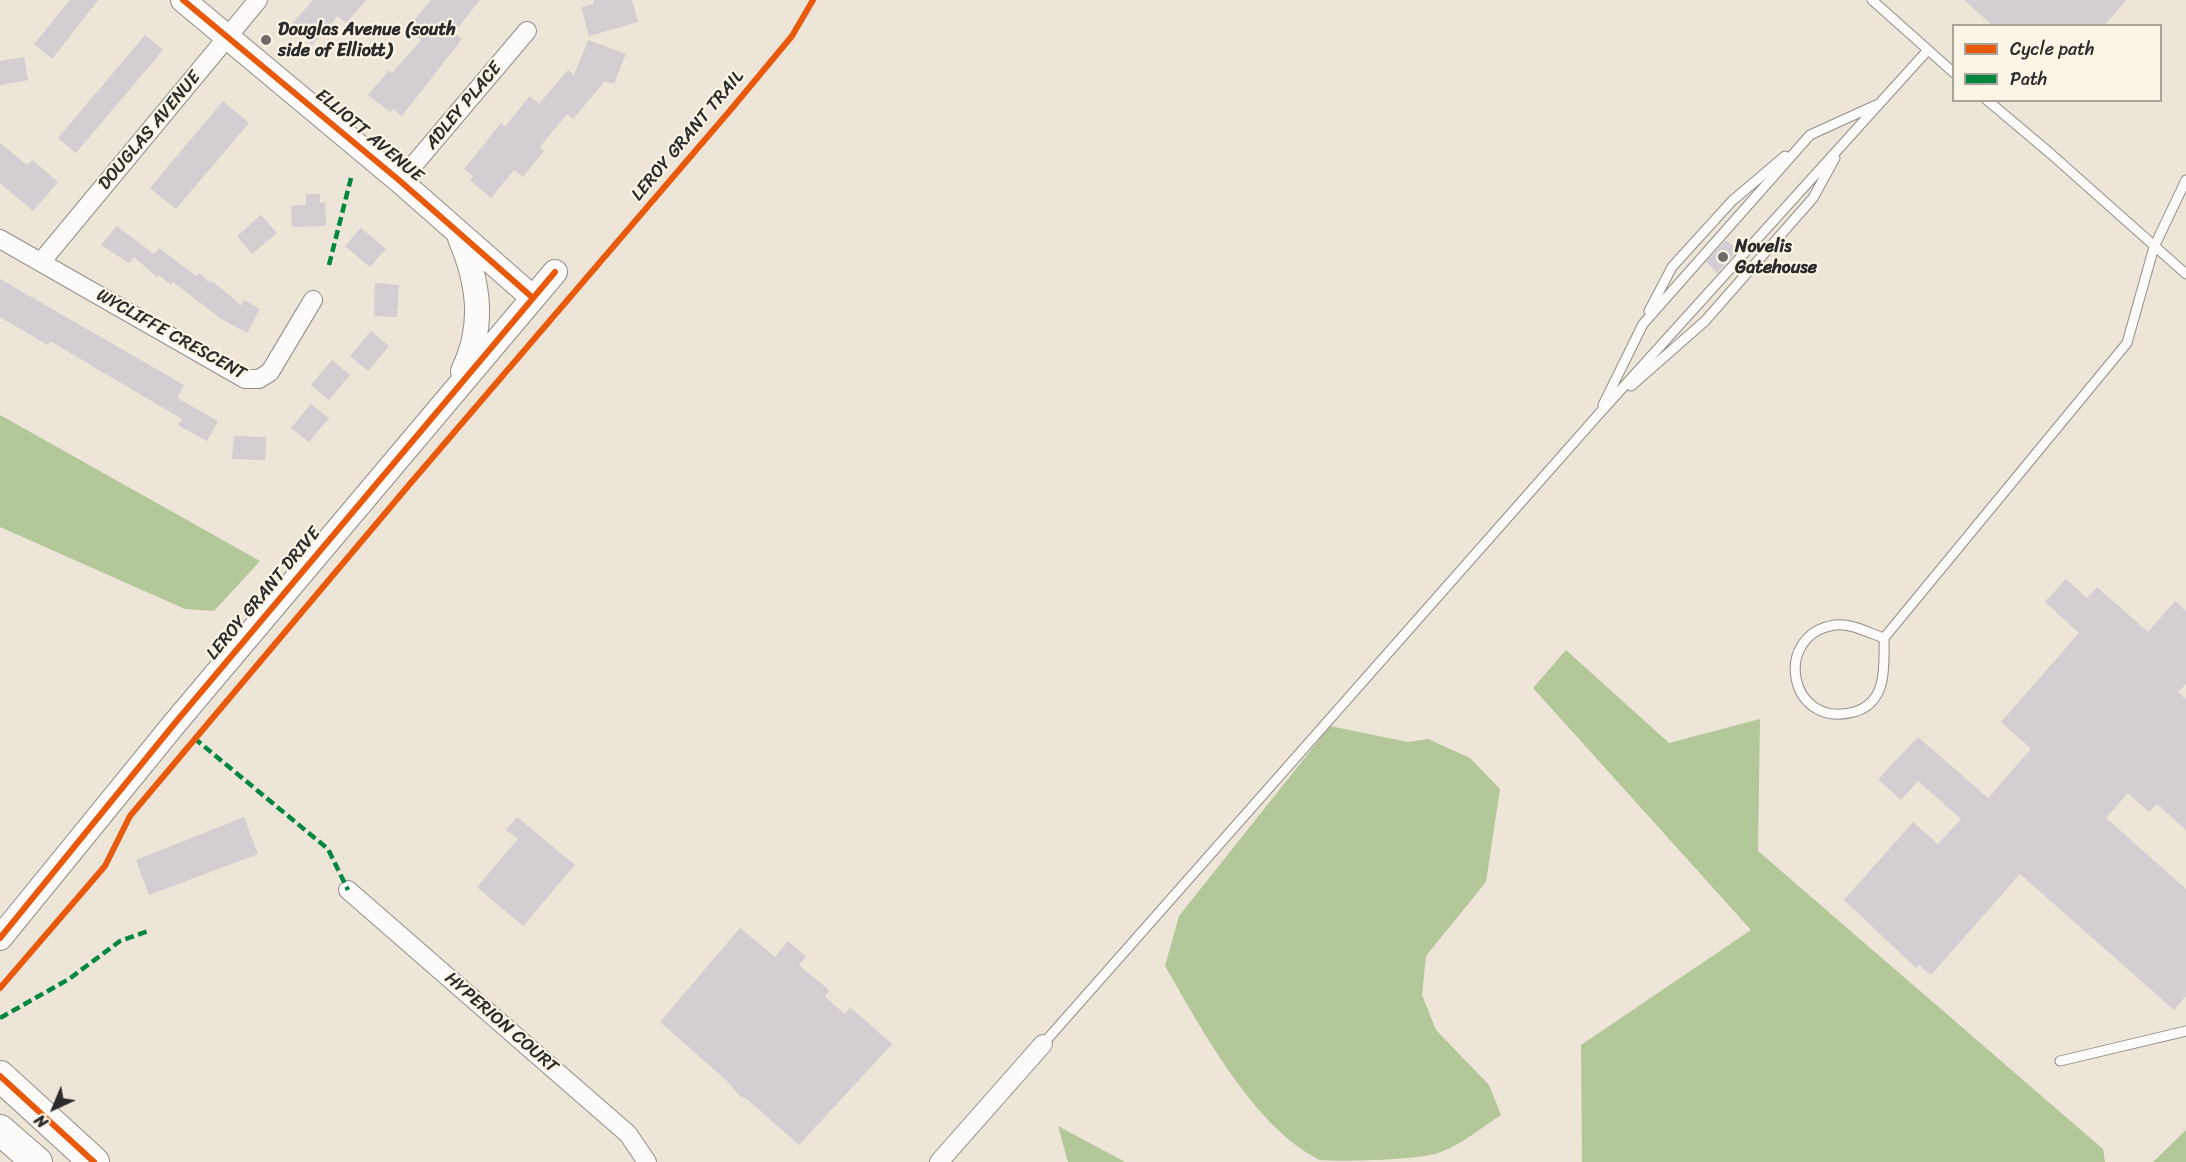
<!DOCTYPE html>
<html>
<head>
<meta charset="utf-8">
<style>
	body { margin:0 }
	#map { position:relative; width:2186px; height:1162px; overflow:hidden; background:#ede5d8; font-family:Sriracha,sans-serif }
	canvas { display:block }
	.legend { position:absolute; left:1952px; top:24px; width:210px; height:78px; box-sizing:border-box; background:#fcf5e5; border:2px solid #a8a49b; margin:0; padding:8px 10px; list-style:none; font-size:18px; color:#2b2b2b }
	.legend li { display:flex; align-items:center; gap:12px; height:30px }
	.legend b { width:30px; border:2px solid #a8a49b }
	.north { position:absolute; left:24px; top:1078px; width:60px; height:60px; -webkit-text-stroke:4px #fcf5e5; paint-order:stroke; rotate:224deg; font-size:16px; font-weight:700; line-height:24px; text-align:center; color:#2b2b2b }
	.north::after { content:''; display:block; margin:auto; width:21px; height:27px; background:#2b2b2b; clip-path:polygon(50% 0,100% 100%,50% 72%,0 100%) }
</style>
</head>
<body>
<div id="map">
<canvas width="2186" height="1162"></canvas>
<ul class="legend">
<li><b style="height:8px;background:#e8590c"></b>Cycle path</li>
<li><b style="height:8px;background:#00873e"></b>Path</li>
</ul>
<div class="north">N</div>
</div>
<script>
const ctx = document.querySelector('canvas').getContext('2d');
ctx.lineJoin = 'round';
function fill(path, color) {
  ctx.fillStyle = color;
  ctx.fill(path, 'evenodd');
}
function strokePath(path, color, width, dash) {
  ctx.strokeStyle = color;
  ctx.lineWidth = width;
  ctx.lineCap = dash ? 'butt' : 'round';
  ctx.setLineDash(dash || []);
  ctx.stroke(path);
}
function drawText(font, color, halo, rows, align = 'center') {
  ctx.font = font + ' Sriracha,sans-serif';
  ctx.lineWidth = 4.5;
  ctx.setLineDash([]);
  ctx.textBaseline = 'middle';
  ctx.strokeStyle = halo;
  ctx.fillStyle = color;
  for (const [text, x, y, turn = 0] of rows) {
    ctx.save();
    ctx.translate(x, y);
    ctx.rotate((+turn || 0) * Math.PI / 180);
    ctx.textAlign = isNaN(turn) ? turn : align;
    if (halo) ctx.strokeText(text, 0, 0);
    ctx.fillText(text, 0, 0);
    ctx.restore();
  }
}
fill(new Path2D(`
	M 0,415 L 260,561 L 214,611 L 185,609 L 0,527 Z
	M 1566,650 L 1669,743 L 1760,719 L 1758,851 L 2103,1149 L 2105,1162 L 1582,1162 L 1581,1045 L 1751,930 L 1533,688 Z
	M 1330,726 L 1408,742 L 1428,739 L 1470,758 L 1500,789 L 1486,882 L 1426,956 L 1422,995 L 1436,1030 L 1489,1085 L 1501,1115 C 1482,1127 1460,1146 1438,1153 C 1418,1160 1339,1162 1320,1160 C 1254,1128 1201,1028 1165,966 L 1179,916 Z
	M 1058,1126 L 1125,1162 L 1068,1162 Z
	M 2186,1130 L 2186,1162 L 2153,1162 Z`), '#b3c799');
fill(new Path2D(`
	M 70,0 L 98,0 L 52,59 L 34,44 Z
	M 313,0 L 366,0 L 346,23 L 338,16 L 312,45 L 291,25 Z
	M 431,0 L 480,0 L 454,33 L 462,39 L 402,116 L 393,109 L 390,112 L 368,95 L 389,70 L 392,73 L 421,40 L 407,29 Z
	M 593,0 L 632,0 L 638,22 L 589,36 L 581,7 L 594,4 Z
	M 1964,0 L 2126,0 L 2104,26 L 1993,26 Z
	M 145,35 L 163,50 L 76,153 L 58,138 Z
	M 588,40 L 626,54 L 614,84 L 605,81 L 573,119 L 567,114 L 540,147 L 544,151 L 523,177 L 514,170 L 491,198 L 470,180 L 473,176 L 464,169 L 501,123 L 505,127 L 530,96 L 539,104 L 568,70 L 574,75 Z
	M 24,57 L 28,80 L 0,85 L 0,61 Z
	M 223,101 L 249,123 L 176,209 L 150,188 Z
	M 0,143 L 27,165 L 32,160 L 58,182 L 33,211 L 0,183 Z
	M 306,194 L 320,194 L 320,203 L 325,202 L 326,226 L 292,227 L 291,206 L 306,205 Z
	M 261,215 L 277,233 L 252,254 L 237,236 Z
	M 117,226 L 154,254 L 159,248 L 196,276 L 199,273 L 210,283 L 212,281 L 241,305 L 244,300 L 260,309 L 247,333 L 220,318 L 173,282 L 171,285 L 159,275 L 157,277 L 134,257 L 129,263 L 101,245 Z
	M 361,228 L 386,249 L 370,267 L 345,246 Z
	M 1726,240 L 1738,250 L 1717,273 L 1706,262 Z
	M 0,279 L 184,385 L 177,398 L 218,421 L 207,441 L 178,425 L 182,419 L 50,341 L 48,345 L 0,317 Z
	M 375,283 L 399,285 L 397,317 L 374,316 Z
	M 371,331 L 389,346 L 368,371 L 350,356 Z
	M 332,360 L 350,375 L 329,400 L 311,385 Z
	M 311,404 L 329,418 L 309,442 L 291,428 Z
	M 234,436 L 266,437 L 265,460 L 232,459 Z
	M 2066,579 L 2087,598 L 2097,587 L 2148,632 L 2175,601 L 2186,611 L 2186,684 L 2178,692 L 2186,699 L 2186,830 L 2157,804 L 2149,812 L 2128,793 L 2106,818 L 2186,889 L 2186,996 L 2174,1010 L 2020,874 L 1931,975 L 1919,965 L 1916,968 L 1844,900 L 1913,822 L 1938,844 L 1961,819 L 1918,781 L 1901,800 L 1878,779 L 1918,737 L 1988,798 L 2031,749 L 2001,722 L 2079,633 L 2045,602 Z
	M 244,817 L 258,854 L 149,895 L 136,860 Z
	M 517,817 L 575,865 L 523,926 L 477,887 L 518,839 L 506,830 Z
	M 740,928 L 775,957 L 788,941 L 806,957 L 799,965 L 829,990 L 825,997 L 845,1014 L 850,1007 L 892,1044 L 799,1145 L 748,1100 L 739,1095 L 727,1081 L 660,1022 Z`), '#d4cdd1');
const service = new Path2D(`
	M 1872,0 L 1954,73
	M 1987,100 L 2051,154 L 2186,274
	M 1649,311 L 1672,267 L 1732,201 L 1785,156
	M 1631,386 L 1705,321 L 1813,198 L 1835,158
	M 1603,405 L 1643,324 L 1810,135 L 1876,105
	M 1884,638 C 1869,633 1851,623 1835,625 C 1772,634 1788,730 1854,712 C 1888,702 1884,666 1884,638 L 2127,343 L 2154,247 L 2186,180
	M 1043,1044 L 1598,415 L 1927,51
	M 2060,1061 L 2186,1031`);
const minor = new Path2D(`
	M 400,181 L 527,31
	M 0,239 L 245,379 L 259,379 L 270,372 L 313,300
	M 41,262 L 258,0
	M 348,890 L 628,1134 L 647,1162
	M 939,1162 L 1043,1044`);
const tertiary = new Path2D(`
	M 183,0 L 400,181 L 533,298
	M 460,238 C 479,283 485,326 463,371
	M 0,938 L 175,723 L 555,272`);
const primary = new Path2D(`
	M 0,1076 L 94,1162
	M 0,1130 L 37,1162`);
strokePath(service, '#928e88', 11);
strokePath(minor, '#928e88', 20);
strokePath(tertiary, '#928e88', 26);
strokePath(primary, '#928e88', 32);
strokePath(service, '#fcfbf9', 9);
strokePath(minor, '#fcfbf9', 18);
strokePath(tertiary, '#fcfbf9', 24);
strokePath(primary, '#fcfbf9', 30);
strokePath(new Path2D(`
	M 329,265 L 351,178
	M 194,738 L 328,849 L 348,890
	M 0,1018 L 69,979 L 120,941 L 148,931`), '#00873e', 4.5, [9, 4.5]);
strokePath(new Path2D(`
	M 183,0 L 400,181 L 533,298
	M 0,938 L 175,723 L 555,272
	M 0,988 L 105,866 L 130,816 L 409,485 L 733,107 L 792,36 L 813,0
	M 0,1076 L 94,1162`), '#e8590c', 6);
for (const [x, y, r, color] of [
	[266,40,6,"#6f6c68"],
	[1723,257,6,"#6f6c68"]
]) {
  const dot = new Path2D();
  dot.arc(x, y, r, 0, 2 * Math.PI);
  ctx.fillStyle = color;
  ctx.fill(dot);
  strokePath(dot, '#fcf5e5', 2);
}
drawText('bold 18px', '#2b2b2b', '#fcf5e5', [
	["Douglas Avenue (south",278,30],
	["side of Elliott)",278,51],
	["Novelis",1735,247],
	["Gatehouse",1735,268]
], 'left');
drawText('18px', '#2b2b2b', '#fcf5e5', [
	["ADLEY PLACE",464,106,-50],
	["DOUGLAS AVENUE",150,131,-50],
	["ELLIOTT AVENUE",369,136,40],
	["LEROY GRANT TRAIL",688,136,-50],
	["WYCLIFFE CRESCENT",171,335,29],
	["LEROY GRANT DRIVE",264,594,-50],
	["HYPERION COURT",501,1023,41]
]);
</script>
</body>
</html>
